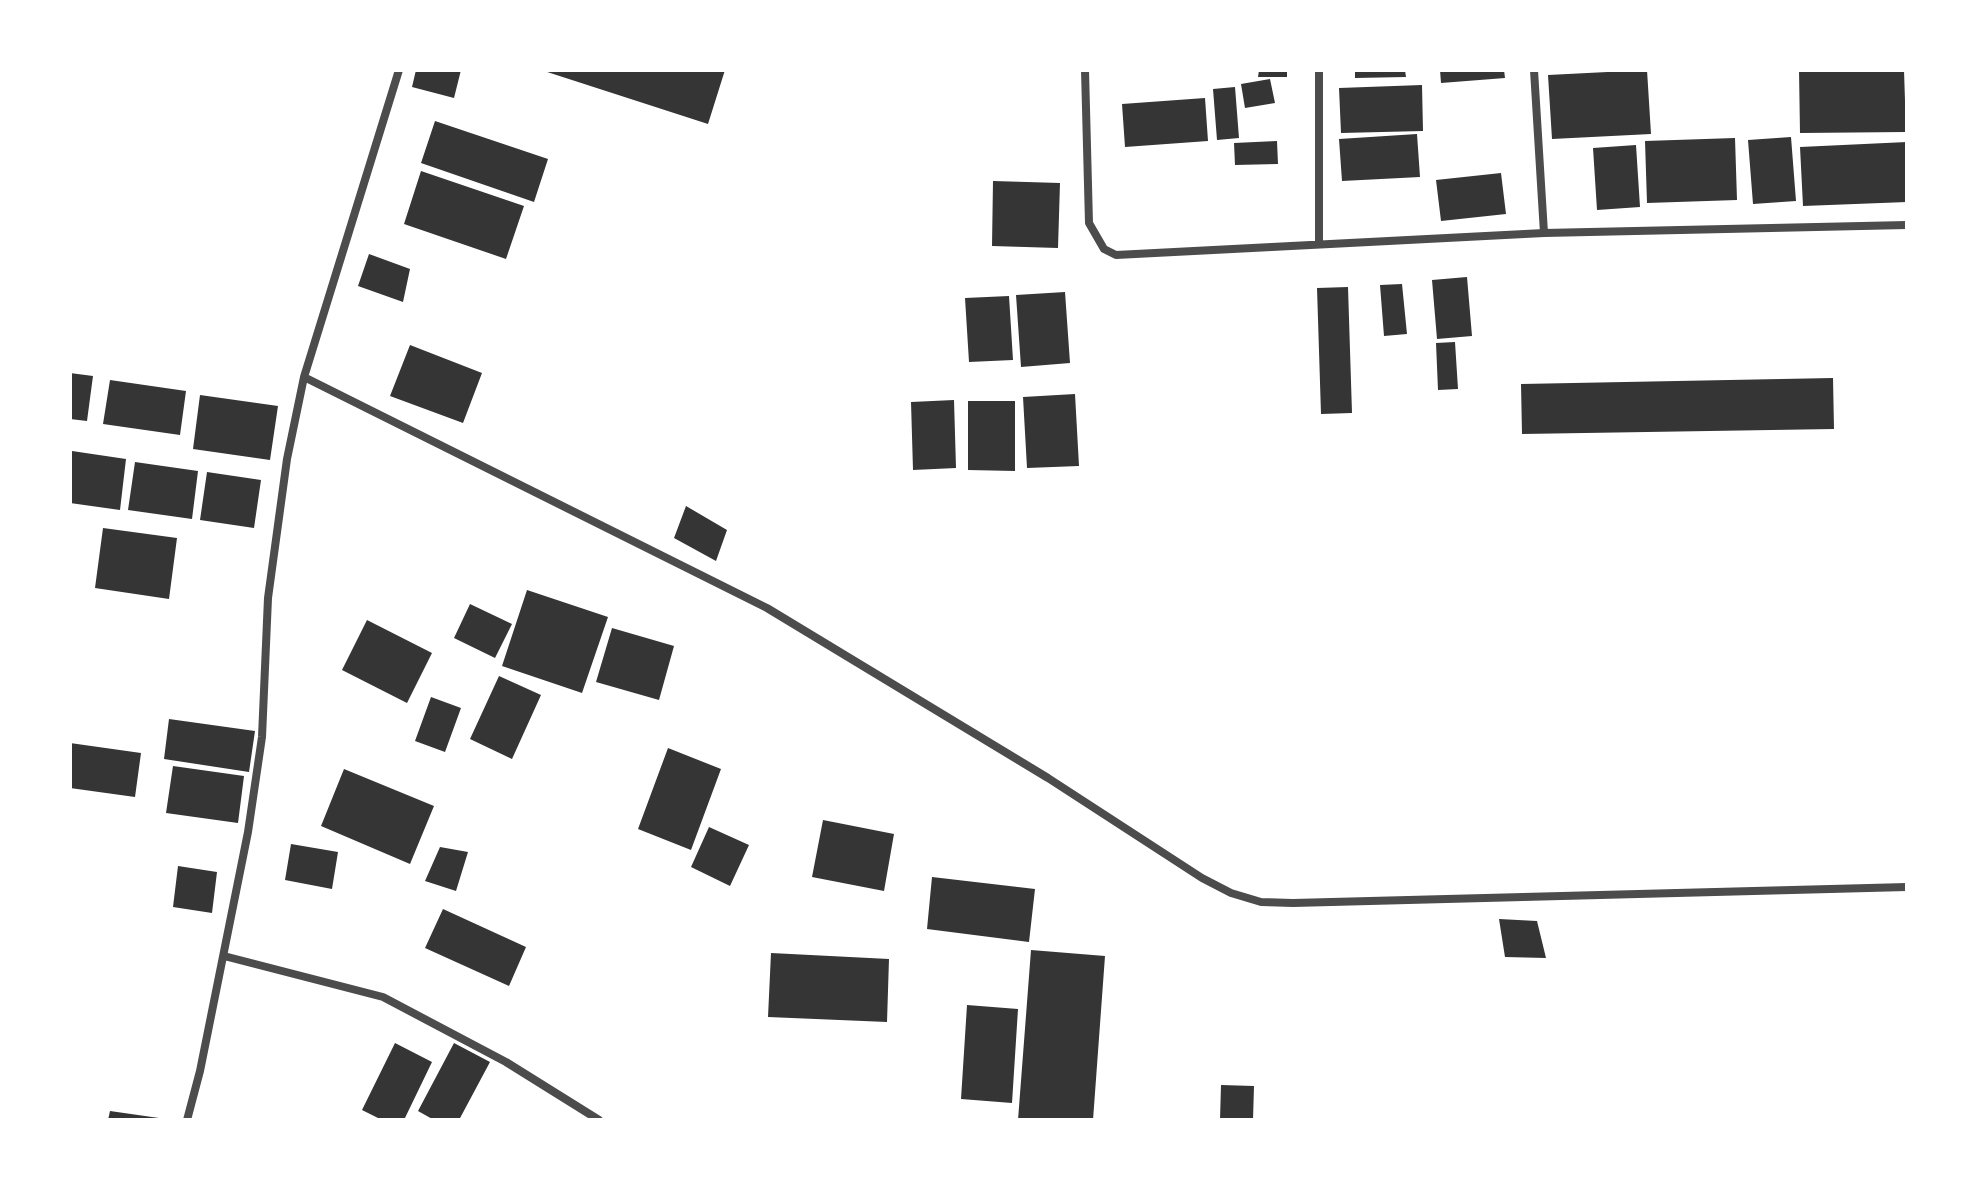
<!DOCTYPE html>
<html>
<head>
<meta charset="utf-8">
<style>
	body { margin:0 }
	#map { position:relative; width:1977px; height:1190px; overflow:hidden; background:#fff; font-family:"IBM Plex Sans",sans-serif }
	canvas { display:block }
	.frame { position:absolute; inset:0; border:72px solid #fff; pointer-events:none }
</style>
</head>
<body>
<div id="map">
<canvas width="1977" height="1190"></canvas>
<div class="frame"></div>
</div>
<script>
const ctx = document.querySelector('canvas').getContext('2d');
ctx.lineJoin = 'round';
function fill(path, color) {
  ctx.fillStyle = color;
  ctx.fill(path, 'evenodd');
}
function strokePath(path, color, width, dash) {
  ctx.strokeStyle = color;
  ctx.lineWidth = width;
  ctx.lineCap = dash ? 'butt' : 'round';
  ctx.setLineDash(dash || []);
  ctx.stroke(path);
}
fill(new Path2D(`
	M 416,70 L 461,70 L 454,98 L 412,87 Z
	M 541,70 L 725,70 L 708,124 Z
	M 1259,70 L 1287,70 L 1287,77 L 1258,77 Z
	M 1355,70 L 1405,70 L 1406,77 L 1355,78 Z
	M 1440,70 L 1504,70 L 1505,78 L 1441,83 Z
	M 1647,70 L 1651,134 L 1552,139 L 1548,75 Z
	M 1799,70 L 1904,70 L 1906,132 L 1800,133 Z
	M 1270,79 L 1275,103 L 1245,108 L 1241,84 Z
	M 1422,85 L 1423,131 L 1341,133 L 1339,88 Z
	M 1235,87 L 1239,138 L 1217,140 L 1213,89 Z
	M 1205,98 L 1208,141 L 1125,147 L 1122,104 Z
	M 435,121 L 548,159 L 534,202 L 421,163 Z
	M 1417,134 L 1420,177 L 1342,181 L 1339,139 Z
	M 1791,137 L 1796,201 L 1753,204 L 1748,140 Z
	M 1735,138 L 1737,200 L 1647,203 L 1645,141 Z
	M 1277,141 L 1278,164 L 1235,165 L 1234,143 Z
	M 1907,142 L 1907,202 L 1803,206 L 1800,147 Z
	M 1636,145 L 1640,207 L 1597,210 L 1593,148 Z
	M 421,171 L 524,206 L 506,259 L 404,224 Z
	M 1501,173 L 1506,214 L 1441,221 L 1436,180 Z
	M 993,181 L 1060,183 L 1058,248 L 992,246 Z
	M 369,254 L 410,269 L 403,302 L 358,286 Z
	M 1467,277 L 1472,336 L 1437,339 L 1432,280 Z
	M 1402,284 L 1407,334 L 1384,336 L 1380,285 Z
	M 1348,287 L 1352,413 L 1321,414 L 1317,288 Z
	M 1065,292 L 1070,363 L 1021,367 L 1016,295 Z
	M 1009,296 L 1013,360 L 969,362 L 965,298 Z
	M 1455,342 L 1458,389 L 1438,390 L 1436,343 Z
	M 410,345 L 482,373 L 463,423 L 390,396 Z
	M 70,373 L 93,376 L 87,421 L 70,419 Z
	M 1833,378 L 1834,429 L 1522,434 L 1521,384 Z
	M 110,380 L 186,391 L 180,435 L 103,424 Z
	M 1075,394 L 1079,466 L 1027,468 L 1023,397 Z
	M 200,395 L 278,406 L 270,460 L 193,449 Z
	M 954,400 L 956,468 L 913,470 L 911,402 Z
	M 968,401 L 1015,401 L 1015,471 L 968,470 Z
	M 72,451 L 126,459 L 120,510 L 70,503 Z
	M 135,462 L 198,471 L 192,519 L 128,510 Z
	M 207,472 L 261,480 L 254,528 L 200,520 Z
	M 686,506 L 727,530 L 716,561 L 674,538 Z
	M 103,528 L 177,538 L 169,599 L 95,588 Z
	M 527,590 L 608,617 L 582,693 L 502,666 Z
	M 470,604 L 512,624 L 495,658 L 454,638 Z
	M 367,620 L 432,653 L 407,703 L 342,670 Z
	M 612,628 L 674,646 L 659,700 L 596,682 Z
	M 499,676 L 541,695 L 512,759 L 470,739 Z
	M 431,697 L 461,708 L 445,752 L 415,741 Z
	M 169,719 L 255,731 L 249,772 L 164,759 Z
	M 70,743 L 141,753 L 135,797 L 70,788 Z
	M 668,748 L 721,769 L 691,850 L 638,829 Z
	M 173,766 L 244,776 L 238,823 L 166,813 Z
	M 344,769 L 434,806 L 410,864 L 321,826 Z
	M 823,820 L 894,834 L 884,891 L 812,877 Z
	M 709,827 L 749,845 L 730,886 L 691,867 Z
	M 291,844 L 338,852 L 332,889 L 285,880 Z
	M 440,847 L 468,852 L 456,891 L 425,881 Z
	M 178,866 L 217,872 L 212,913 L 173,907 Z
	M 932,877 L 1035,889 L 1029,942 L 927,929 Z
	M 443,909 L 526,947 L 509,986 L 425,948 Z
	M 1499,919 L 1537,921 L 1546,958 L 1505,957 Z
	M 1031,950 L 1105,956 L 1093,1120 L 1018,1120 Z
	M 771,953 L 889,959 L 887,1022 L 768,1017 Z
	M 967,1005 L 1018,1009 L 1012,1103 L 961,1099 Z
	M 395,1043 L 432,1062 L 404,1120 L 382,1120 L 362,1110 Z
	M 454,1043 L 490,1062 L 459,1120 L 434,1120 L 418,1111 Z
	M 1221,1085 L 1254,1086 L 1253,1120 L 1220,1120 Z
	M 110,1111 L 159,1118 L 159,1120 L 108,1120 Z`), '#353535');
strokePath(new Path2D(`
	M 399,70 L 304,377 L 767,608 L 1048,778 L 1202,878 L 1231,893 L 1261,902 L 1293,903 L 1907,887
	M 1085,70 L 1089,223 L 1104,249 L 1116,255 L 1544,233 L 1907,225
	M 1319,70 L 1319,244
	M 1534,70 L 1544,233
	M 224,956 L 383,997 L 506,1062 L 599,1120
	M 187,1120 L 200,1071 L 248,832 L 262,737 L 268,598 L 287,459 L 304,377`), '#4c4c4c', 8);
</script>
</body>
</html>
